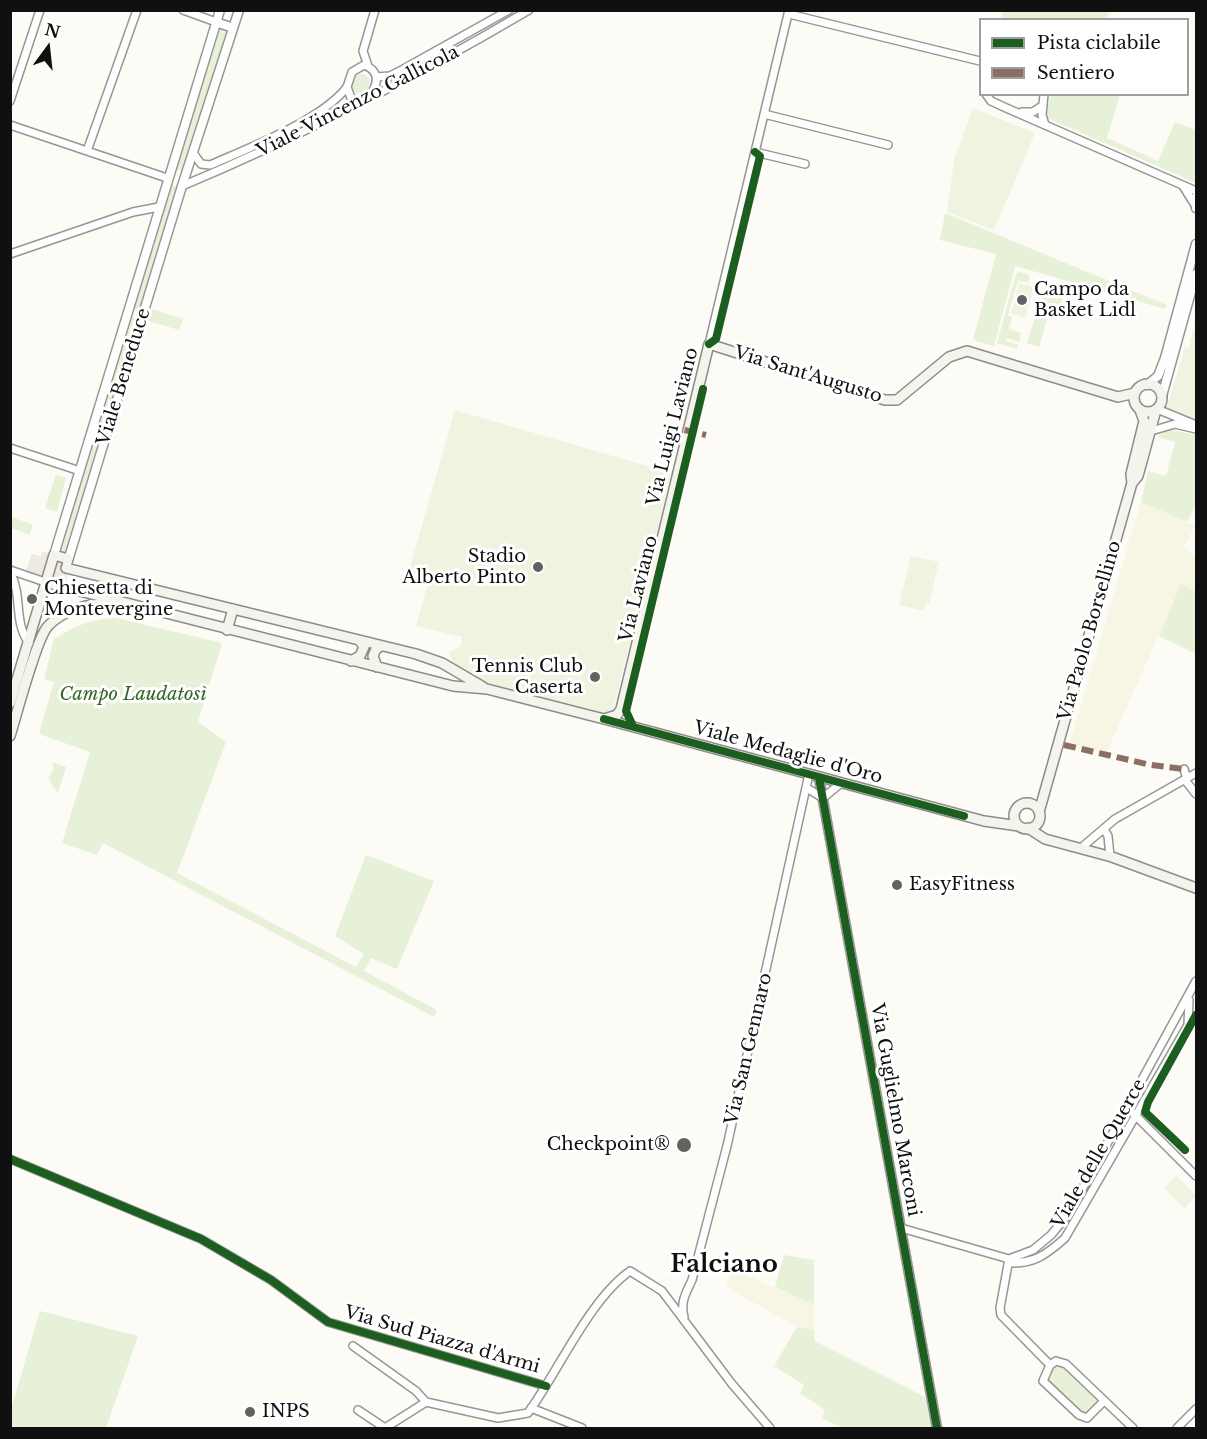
<!DOCTYPE html>
<html>
<head>
<meta charset="utf-8">
<style>
	body { margin:0 }
	#map { position:relative; width:1207px; height:1439px; overflow:hidden; background:#fcfbf6; font-family:"Libre Baskerville",serif }
	canvas { display:block }
	.frame { position:absolute; inset:0; border:12px solid #101010; pointer-events:none }
	.legend { position:absolute; left:979px; top:18px; width:210px; height:78px; box-sizing:border-box; background:#fff; border:2px solid #9f9f9f; margin:0; padding:8px 10px; list-style:none; font-size:18px; color:#101010 }
	.legend li { display:flex; align-items:center; gap:12px; height:30px }
	.legend b { width:30px; border:2px solid #9f9f9f }
	.north { position:absolute; left:18px; top:18px; width:60px; height:60px; -webkit-text-stroke:4px #fff; paint-order:stroke; rotate:15deg; font-size:16px; font-weight:700; line-height:24px; text-align:center; color:#101010 }
	.north::after { content:''; display:block; margin:auto; width:21px; height:27px; background:#101010; clip-path:polygon(50% 0,100% 100%,50% 72%,0 100%) }
</style>
</head>
<body>
<div id="map">
<canvas width="1207" height="1439"></canvas>
<div class="frame"></div>
<ul class="legend">
<li><b style="height:8px;background:#1b5e20"></b>Pista ciclabile</li>
<li><b style="height:8px;background:#8d6e63"></b>Sentiero</li>
</ul>
<div class="north">N</div>
</div>
<script>
const ctx = document.querySelector('canvas').getContext('2d');
ctx.lineJoin = 'round';
function fill(path, color) {
  ctx.fillStyle = color;
  ctx.fill(path, 'evenodd');
}
function strokePath(path, color, width, dash) {
  ctx.strokeStyle = color;
  ctx.lineWidth = width;
  ctx.lineCap = dash ? 'butt' : 'round';
  ctx.setLineDash(dash || []);
  ctx.stroke(path);
}
function drawText(font, color, halo, rows, align = 'center') {
  ctx.font = font + ' "Libre Baskerville",serif';
  ctx.lineWidth = 6;
  ctx.setLineDash([]);
  ctx.textBaseline = 'middle';
  ctx.strokeStyle = halo;
  ctx.fillStyle = color;
  for (const [text, x, y, turn = 0] of rows) {
    ctx.save();
    ctx.translate(x, y);
    ctx.rotate((+turn || 0) * Math.PI / 180);
    ctx.textAlign = isNaN(turn) ? turn : align;
    if (halo) ctx.strokeText(text, 0, 0);
    ctx.fillText(text, 0, 0);
    ctx.restore();
  }
}
fill(new Path2D(`
	M 1141,502 L 1195,526 L 1183,548 L 1196,556 L 1196,592 L 1181,585 L 1106,754 L 1069,745 Z
	M 733,1269 L 814,1305 L 814,1330 L 797,1327 L 726,1287 Z`), '#f7f5e4');
fill(new Path2D(`
	M 1002,11 L 1002,10 L 1110,11 L 1106,19 L 1001,19 Z
	M 217,26 L 229,31 L 184,171 L 175,169 Z
	M351 84a10 10 0 1 1 20 0a10 10 0 1 1-20 0Z
	M 1051,95 L 1120,95 L 1107,138 L 1158,161 L 1175,122 L 1196,130 L 1196,183 L 1045,117 Z
	M 169,183 L 178,188 L 140,312 L 131,308 Z
	M 945,213 L 1167,305 L 1165,309 L 1015,266 L 994,346 L 973,340 L 996,254 L 940,240 Z
	M 1020,272 L 1030,275 L 1028,283 L 1018,280 L 1008,315 L 1012,317 L 1009,329 L 1021,333 L 1019,342 L 1007,338 L 1006,341 L 1018,345 L 1017,349 L 997,343 L 1016,274 Z
	M 1062,285 L 1074,288 L 1073,291 L 1065,290 L 1057,314 L 1049,312 L 1039,347 L 1027,343 L 1039,304 L 1042,304 L 1044,296 L 1058,299 Z
	M 152,309 L 183,319 L 179,330 L 148,321 Z
	M 129,316 L 138,319 L 67,554 L 59,553 Z
	M 1168,429 L 1196,435 L 1196,504 L 1187,522 L 1141,502 L 1148,471 L 1166,476 L 1175,442 L 1157,437 Z
	M 56,474 L 66,478 L 57,512 L 45,508 Z
	M 12,517 L 33,525 L 30,535 L 11,528 Z
	M 1181,584 L 1196,592 L 1196,654 L 1159,636 Z
	M 116,618 L 222,643 L 198,722 L 226,742 L 177,873 L 356,967 L 364,954 L 335,936 L 366,855 L 434,881 L 397,969 L 371,958 L 364,971 L 437,1010 L 434,1017 L 103,843 L 97,855 L 62,843 L 90,752 L 39,734 L 54,682 L 44,679 L 54,639 C 75,626 90,619 116,618 Z
	M 53,762 L 66,767 L 58,793 L 48,778 L 53,771 Z
	M 784,1255 L 814,1260 L 814,1305 L 775,1287 Z
	M 40,1311 L 138,1336 L 106,1428 L 11,1428 L 11,1409 Z
	M 797,1327 L 814,1330 L 815,1341 L 925,1397 L 931,1428 L 843,1428 L 822,1418 L 825,1410 L 800,1393 L 804,1385 L 774,1366 Z
	M 1062,1361 L 1106,1402 L 1083,1418 L 1043,1377 Z`), '#e7f1d8');
fill(new Path2D(`
	M 973,108 L 1035,133 L 994,230 L 947,212 L 954,160 Z
	M 1019,283 L 1034,287 L 1025,318 L 1011,314 Z
	M 1196,319 L 1196,417 L 1193,421 L 1166,410 L 1185,347 L 1189,348 Z
	M 455,410 L 671,473 L 613,711 L 604,715 L 487,689 L 457,673 L 449,652 L 460,647 L 462,637 L 416,626 L 429,580 L 408,574 Z
	M 911,556 L 939,562 L 929,604 L 925,604 L 924,611 L 899,605 Z
	M 1176,1175 L 1196,1195 L 1185,1209 L 1164,1188 Z`), '#eff4e1');
fill(new Path2D(`
	M 42,551 L 71,560 L 62,598 L 38,590 L 40,585 L 23,579 L 32,554 L 41,556 Z`), '#eceae2');
const minor = new Path2D(`
	M 183,10 L 216,22
	M 789,14 L 980,61
	M 364,65 C 385,72 376,95 360,102 L 351,98 L 347,87 L 352,72 Z
	M 368,66 L 363,51 L 375,10
	M 376,77 L 390,76 L 398,72 L 509,10
	M 986,94 L 991,101 L 1004,107 L 1196,191
	M 1044,94 L 1042,115 L 1045,125
	M 10,101 L 40,10
	M 1022,112 L 1033,112 L 1042,106
	M 764,114 L 888,145
	M 10,125 L 167,178
	M 87,151 L 137,10
	M 755,152 L 805,164
	M 194,154 L 201,164 L 210,165 C 249,148 322,120 347,87
	M 182,186 C 302,136 417,76 529,10
	M 1183,186 L 1195,205
	M 10,254 L 133,212 L 159,207
	M 709,344 L 789,10
	M 1157,409 L 1196,425
	M 1151,431 L 1175,424 L 1196,429
	M 10,448 L 80,471
	M 10,570 L 48,583
	M 10,572 C 23,595 13,622 29,643
	M 1184,769 L 1187,779
	M 1185,780 L 1196,794
	M 807,788 L 823,798 L 840,784
	M 1104,829 L 1108,836 L 1110,856
	M 1081,848 L 1115,819 L 1196,773
	M 1126,1106 L 1196,1176
	M 10,1159 L 201,1239 L 271,1280 L 328,1322 L 546,1386
	M 901,1228 L 1009,1259 L 1033,1250 L 1051,1235 L 1069,1213 L 1196,981
	M 1009,1259 L 1000,1308 L 1001,1315 L 1050,1365
	M 1008,1263 C 1034,1264 1046,1255 1065,1238 L 1188,1025 L 1189,1000
	M 684,1317 C 680,1302 686,1293 692,1280 L 727,1146 L 809,774
	M 353,1346 L 416,1391 L 426,1402
	M 1104,1401 L 1087,1418 L 1079,1415 L 1043,1381 L 1050,1365 L 1056,1361 L 1066,1364 L 1133,1428
	M 531,1408 L 582,1428
	M 358,1410 L 385,1428 L 426,1402 L 498,1418 L 528,1413 C 558,1372 589,1300 630,1271 L 662,1291 L 732,1384 L 770,1428
	M 1177,1428 L 1196,1409`);
const tertiary = new Path2D(`
	M 216,22 L 233,28
	M 1196,197 L 1196,208
	M 1147,385 L 1158,376 L 1165,358 L 1196,244
	M 1162,396 L 1196,274
	M 54,555 L 220,10
	M 67,564 L 182,186 L 239,10
	M 819,778 L 937,1428`);
const secondary = new Path2D(`
	M1134 398a14 14 0 1 1 28 0a14 14 0 1 1-28 0Z
	M 1132,483 L 1131,474 L 1144,421 L 1140,410
	M 66,568 L 416,654 L 442,663 L 483,687
	M 48,583 L 453,686 L 487,689 L 604,719 L 984,821 L 1019,826
	M 227,630 L 233,609
	M 351,661 L 360,656 L 364,647 L 360,641
	M 377,667 L 373,656 L 376,649 L 381,646
	M 10,703 L 54,555 L 68,559
	M 604,719 L 617,715 L 621,709 L 709,344 L 885,400 L 897,400 L 949,357 L 967,351 L 1118,397 L 1135,393
	M 10,736 C 17,714 36,639 48,626 C 65,608 90,604 113,603
	M1014 816a13 13 0 1 1 26 0a13 13 0 1 1-26 0Z
	M 1039,812 L 1132,483 L 1138,476 L 1156,410
	M 1028,828 L 1045,839 L 1112,857 L 1196,888`);
strokePath(minor, '#969694', 10);
strokePath(tertiary, '#969694', 11);
strokePath(secondary, '#8d8c8a', 12);
strokePath(minor, '#fffefe', 7);
strokePath(tertiary, '#fffefe', 8);
strokePath(secondary, '#f5f4ec', 9);
strokePath(new Path2D(`
	M 667,426 L 706,435
	M 1064,745 L 1151,765 L 1184,769`), '#8d6e63', 6, [12, 6]);
strokePath(new Path2D(`
	M 709,344 L 716,339 L 760,156 L 755,152
	M 604,719 L 964,816
	M 632,724 L 626,711 L 703,389
	M 819,778 L 937,1428
	M 1185,1150 L 1145,1112 L 1148,1102 L 1196,1015
	M 10,1159 L 201,1239 L 271,1280 L 328,1322 L 546,1386`), '#1b5e20', 8);
for (const [x, y, r, color] of [
	[1022,300,6,"#636260"],
	[538,567,6,"#636260"],
	[32,599,6,"#636260"],
	[595,677,6,"#636260"],
	[897,885,6,"#636260"],
	[684,1145,8,"#636260"],
	[250,1412,6,"#636260"]
]) {
  const dot = new Path2D();
  dot.arc(x, y, r, 0, 2 * Math.PI);
  ctx.fillStyle = color;
  ctx.fill(dot);
  strokePath(dot, '#fff', 2);
}
drawText('18px', '#101010', '#fff', [
	["Viale Vincenzo Gallicola",358,102,-27],
	["Via Sant'Augusto",808,375,17],
	["Viale Beneduce",124,377,-73],
	["Via Luigi Laviano",673,427,-76],
	["Via Laviano",639,589,-76],
	["Via Paolo Borsellino",1090,631,-74],
	["Viale Medaglie d'Oro",788,753,15],
	["Via San Gennaro",749,1049,-77],
	["Via Guglielmo Marconi",895,1110,80],
	["Viale delle Querce",1099,1154,-60],
	["Via Sud Piazza d'Armi",442,1340,16]
]);
drawText('18px', '#101010', '#fff', [
	["Campo da",1034,290],
	["Basket Lidl",1034,311],
	["Stadio",526,557,"right"],
	["Alberto Pinto",526,578,"right"],
	["Chiesetta di",44,589],
	["Montevergine",44,610],
	["Tennis Club",583,667,"right"],
	["Caserta",583,688,"right"],
	["EasyFitness",909,885],
	["Checkpoint®",670,1145,"right"],
	["INPS",262,1412]
], 'left');
drawText('italic 18px', '#336524', '#fff', [
	["Campo Laudatosì",133,695]
]);
drawText('bold 24px', '#101010', '#fff', [
	["Falciano",724,1265]
]);
</script>
</body>
</html>
